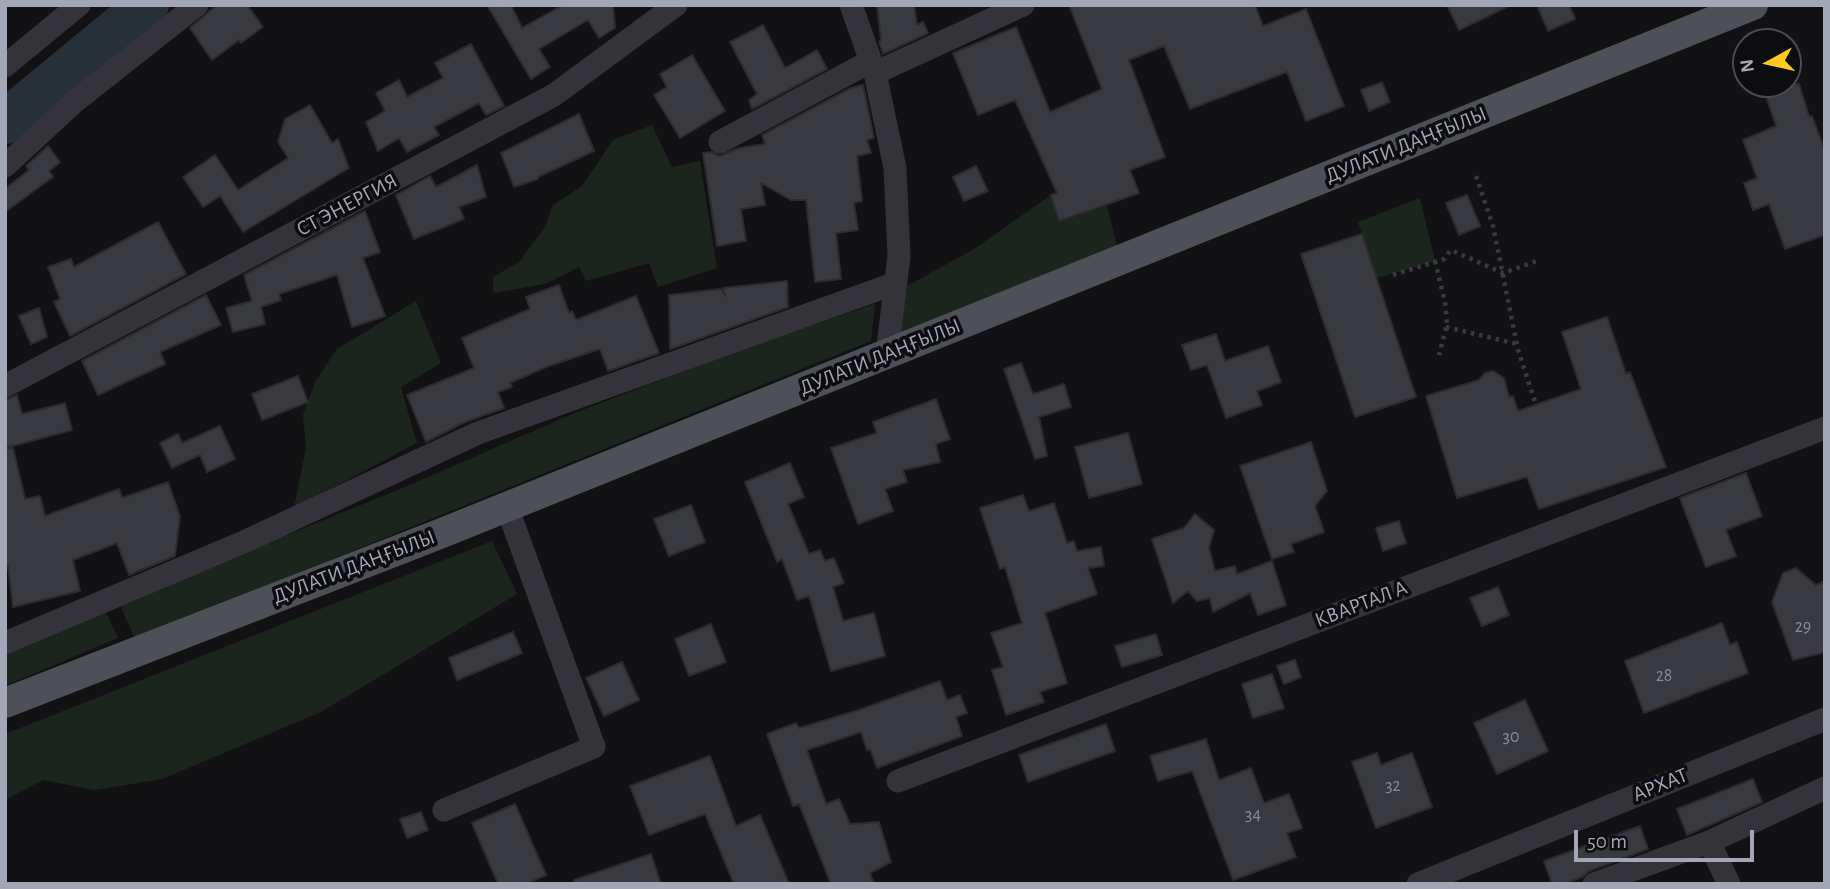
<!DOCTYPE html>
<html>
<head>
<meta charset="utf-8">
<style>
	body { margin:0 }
	#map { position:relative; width:1830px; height:889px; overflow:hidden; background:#121214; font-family:"Alegreya Sans",sans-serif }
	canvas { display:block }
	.frame { position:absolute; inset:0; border:7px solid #a2a6b6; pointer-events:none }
	.north { position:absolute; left:1732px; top:28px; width:70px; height:70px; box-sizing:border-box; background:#0d0d0f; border:2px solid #494a52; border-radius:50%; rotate:262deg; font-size:19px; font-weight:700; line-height:28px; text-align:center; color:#a2a6b6 }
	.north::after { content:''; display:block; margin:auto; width:24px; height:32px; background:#ffca1f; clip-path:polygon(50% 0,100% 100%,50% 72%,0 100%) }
	.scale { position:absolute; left:1574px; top:830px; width:180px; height:32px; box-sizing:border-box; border:4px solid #a2a6b6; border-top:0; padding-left:9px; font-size:21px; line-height:24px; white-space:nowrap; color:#a2a6b6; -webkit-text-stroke:5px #0d0d0f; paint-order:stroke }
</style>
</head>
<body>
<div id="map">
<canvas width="1830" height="889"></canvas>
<div class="frame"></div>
<div class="north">N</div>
<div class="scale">50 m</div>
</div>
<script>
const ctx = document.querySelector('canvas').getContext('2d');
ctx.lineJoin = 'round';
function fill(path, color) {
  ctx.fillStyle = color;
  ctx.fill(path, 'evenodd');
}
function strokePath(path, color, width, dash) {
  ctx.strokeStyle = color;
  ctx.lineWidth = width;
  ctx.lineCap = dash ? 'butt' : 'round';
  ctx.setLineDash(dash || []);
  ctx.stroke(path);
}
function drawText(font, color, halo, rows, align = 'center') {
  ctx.font = font + ' "Alegreya Sans",sans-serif';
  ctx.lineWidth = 7;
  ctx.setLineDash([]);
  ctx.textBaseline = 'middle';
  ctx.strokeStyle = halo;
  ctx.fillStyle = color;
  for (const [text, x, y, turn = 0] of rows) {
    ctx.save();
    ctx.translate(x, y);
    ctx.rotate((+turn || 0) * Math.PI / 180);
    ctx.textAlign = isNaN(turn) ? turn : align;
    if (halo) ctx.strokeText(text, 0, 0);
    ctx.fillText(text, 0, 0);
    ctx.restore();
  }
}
fill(new Path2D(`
	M 652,125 L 672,167 L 700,161 L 717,268 L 658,287 L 649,263 L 586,281 L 579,267 L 545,284 L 493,293 L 493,277 L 519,262 L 545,227 L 553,205 L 582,186 L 613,140 Z
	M 1051,195 L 1060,221 L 1107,205 L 1119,254 L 901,336 L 905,287 L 974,249 Z
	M 1420,198 L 1435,261 L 1377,278 L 1358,222 Z
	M 416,301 L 441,363 L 401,387 L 417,443 L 294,508 L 306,448 L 303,415 L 315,382 L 337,349 Z
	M 875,304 L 871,341 L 135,639 L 119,603 L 405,487 L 577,412 L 742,349 Z
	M 492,541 L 517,594 L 321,712 L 162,779 L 95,790 L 43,780 L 5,800 L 5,734 Z
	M 104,608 L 118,638 L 5,686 L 5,650 Z`), '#1c241e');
strokePath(new Path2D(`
	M 5,122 L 147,5`), '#272f39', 44);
const building = new Path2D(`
	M 217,5 L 247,5 L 263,27 L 241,43 L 239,40 L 212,60 L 190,28 Z
	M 487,5 L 511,5 L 522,28 L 563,5 L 613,5 L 615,28 L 599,38 L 588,20 L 539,49 L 550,67 L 531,79 Z
	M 877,5 L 914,5 L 917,25 L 923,22 L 928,33 L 883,54 L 879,42 L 881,40 Z
	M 1069,5 L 1255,5 L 1263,26 L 1306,9 L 1344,106 L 1306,121 L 1287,72 L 1190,109 L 1164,46 L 1129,60 L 1165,157 L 1130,170 L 1139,193 L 1059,221 L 1051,195 L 1057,193 L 1015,100 L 978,115 L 953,53 L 1016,27 L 1050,112 L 1102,89 Z
	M 1447,5 L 1511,5 L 1459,30 Z
	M 1537,5 L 1569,5 L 1575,19 L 1548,31 Z
	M 763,25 L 785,68 L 817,50 L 827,69 L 752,109 L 749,100 L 757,94 L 730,42 Z
	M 471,44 L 504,106 L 486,115 L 479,103 L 434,127 L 439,135 L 407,152 L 399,138 L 378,151 L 366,122 L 385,111 L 376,93 L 399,80 L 407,97 L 443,78 L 435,63 Z
	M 692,55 L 725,111 L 680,138 L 654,95 L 667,87 L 660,74 Z
	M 1382,82 L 1390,102 L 1369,111 L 1361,90 Z
	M 1770,84 L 1799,84 L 1809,116 L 1812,116 L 1825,151 L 1825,235 L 1785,249 L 1769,204 L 1753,210 L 1744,183 L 1757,178 L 1743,140 L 1776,126 L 1764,90 L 1771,88 Z
	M 863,85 L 874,138 L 867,140 L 871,153 L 857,156 L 862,201 L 854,203 L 858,230 L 836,233 L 841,279 L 815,282 L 806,200 L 791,200 L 761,183 L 765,205 L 741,209 L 746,241 L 717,246 L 703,153 L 711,152 L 720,156 L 739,148 L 765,144 L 762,135 L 851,88 Z
	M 310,105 L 332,143 L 338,139 L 349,168 L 243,232 L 220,196 L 203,207 L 183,177 L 215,155 L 238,190 L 288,158 L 278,142 L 285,119 Z
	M 579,114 L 594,151 L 538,177 L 538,179 L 514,187 L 501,153 Z
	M 48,146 L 60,162 L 49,171 L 53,177 L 5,212 L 5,189 L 29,170 L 26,166 Z
	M 477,165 L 486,197 L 459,207 L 464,219 L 414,239 L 396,195 L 430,176 L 436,187 Z
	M 976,166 L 988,191 L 964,201 L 953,177 Z
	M 1467,195 L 1480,226 L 1459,235 L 1446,203 Z
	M 365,211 L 380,252 L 363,258 L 385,316 L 352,327 L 337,275 L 279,294 L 281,300 L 261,307 L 265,324 L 233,332 L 226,308 L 252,301 L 244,275 Z
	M 158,222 L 186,274 L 70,336 L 54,302 L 60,299 L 48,267 L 71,259 L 74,267 Z
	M 1362,234 L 1416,397 L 1355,417 L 1301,254 Z
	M 787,281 L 788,307 L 670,349 L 669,295 L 721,289 L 725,296 L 723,288 Z
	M 559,285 L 569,313 L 572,311 L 576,320 L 636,296 L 659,353 L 608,371 L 600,349 L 546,367 L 510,383 L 512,387 L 498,392 L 504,408 L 465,422 L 426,442 L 407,395 L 474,368 L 462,338 L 530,309 L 526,297 Z
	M 206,295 L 221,325 L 160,352 L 165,364 L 98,395 L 82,361 Z
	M 39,308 L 47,337 L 31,344 L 19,316 Z
	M 1607,317 L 1626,374 L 1630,372 L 1666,467 L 1539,509 L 1527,477 L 1457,498 L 1426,396 L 1479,380 L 1485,373 L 1493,371 L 1504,378 L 1509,397 L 1513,396 L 1518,411 L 1581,389 L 1562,332 Z
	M 1216,334 L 1225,361 L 1268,346 L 1281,382 L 1257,391 L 1262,405 L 1226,418 L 1207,365 L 1191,370 L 1182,345 Z
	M 1021,363 L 1033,394 L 1064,384 L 1071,407 L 1039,417 L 1047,456 L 1035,459 L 1004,369 Z
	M 298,376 L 308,402 L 262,420 L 252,394 Z
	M 17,395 L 22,414 L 65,403 L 72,430 L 5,448 L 5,400 Z
	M 936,399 L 950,439 L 936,444 L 940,462 L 903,470 L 907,482 L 885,489 L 893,511 L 858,524 L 831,448 L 877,433 L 873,422 Z
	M 220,426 L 235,459 L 207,472 L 200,455 L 172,468 L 160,443 L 178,434 L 182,443 Z
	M 1128,433 L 1142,484 L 1089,498 L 1075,447 Z
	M 1311,442 L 1327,491 L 1315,506 L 1324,532 L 1291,544 L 1294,552 L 1272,559 L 1240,466 Z
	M 13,448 L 25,499 L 40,496 L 45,516 L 119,489 L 122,498 L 168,482 L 180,516 L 175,556 L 129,575 L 117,543 L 73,560 L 80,591 L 13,607 L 8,566 L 5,567 L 5,449 Z
	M 790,463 L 804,497 L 788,504 L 809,554 L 820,550 L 825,561 L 834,558 L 844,583 L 833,587 L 843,621 L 874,613 L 885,656 L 831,671 L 809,596 L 797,600 L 782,559 L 777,562 L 745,482 Z
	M 1746,473 L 1762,516 L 1726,530 L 1736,556 L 1706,567 L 1680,498 Z
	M 1023,495 L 1029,511 L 1054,503 L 1067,543 L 1074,541 L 1077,551 L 1101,547 L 1104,566 L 1088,568 L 1097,594 L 1045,613 L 1067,683 L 1040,692 L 1044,702 L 1006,715 L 992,670 L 1003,667 L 991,633 L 1022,623 L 1005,567 L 1000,569 L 980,508 Z
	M 691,505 L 705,542 L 669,556 L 654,519 Z
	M 1195,514 L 1214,530 L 1209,548 L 1215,571 L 1235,566 L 1237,574 L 1272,561 L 1286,605 L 1258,615 L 1250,593 L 1213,612 L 1210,598 L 1197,601 L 1188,591 L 1173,603 L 1152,539 L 1184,528 Z
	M 1399,521 L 1406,543 L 1383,551 L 1376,528 Z
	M 1796,568 L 1816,585 L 1825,581 L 1825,652 L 1793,660 L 1772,602 L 1783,573 Z
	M 1498,587 L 1509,615 L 1482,626 L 1470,598 Z
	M 1722,623 L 1730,645 L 1737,642 L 1748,673 L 1644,713 L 1625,661 Z
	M 711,624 L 726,662 L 689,676 L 675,639 Z
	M 513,632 L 522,653 L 457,680 L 449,658 Z
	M 1156,634 L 1162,655 L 1122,667 L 1115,646 Z
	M 1295,660 L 1301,677 L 1284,684 L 1277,666 Z
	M 622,662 L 639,700 L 604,716 L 586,678 Z
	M 1272,674 L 1284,708 L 1253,718 L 1242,684 Z
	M 940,681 L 947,700 L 960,695 L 967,713 L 956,717 L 962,736 L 877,768 L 870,749 L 867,750 L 861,732 L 807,750 L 826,804 L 839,799 L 850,824 L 879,822 L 891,862 L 870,873 L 874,884 L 831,884 L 799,804 L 793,806 L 767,734 L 796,723 L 799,728 L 856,711 Z
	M 1525,700 L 1548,751 L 1497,774 L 1474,723 Z
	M 1106,724 L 1115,751 L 1028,782 L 1019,755 Z
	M 1206,739 L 1219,780 L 1251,768 L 1264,803 L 1289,794 L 1302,828 L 1287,833 L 1296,857 L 1233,880 L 1192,771 L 1158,781 L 1150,756 Z
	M 1377,753 L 1381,765 L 1412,753 L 1432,807 L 1376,828 L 1352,762 Z
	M 710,756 L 736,826 L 760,815 L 789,884 L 734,884 L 705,814 L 649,835 L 630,786 Z
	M 1753,779 L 1762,802 L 1687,835 L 1677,809 Z
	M 515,804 L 546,875 L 526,884 L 498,884 L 472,823 Z
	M 421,812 L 428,830 L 407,838 L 400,819 Z
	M 1640,826 L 1648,849 L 1589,871 L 1582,877 L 1564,884 L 1552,884 L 1544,861 Z
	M 651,854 L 661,884 L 574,884 L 574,880 Z`);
fill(building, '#393a3f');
strokePath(building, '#2c2c30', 2);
strokePath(new Path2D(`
	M 1476,176 L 1493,226 L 1518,350 L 1536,405
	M 1435,261 L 1445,302 L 1447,324 L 1439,355
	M 1393,275 L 1444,259 L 1451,250 L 1503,273 L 1537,261
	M 1446,327 L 1517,344`), '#393a40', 4.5, [3.5, 5]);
strokePath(new Path2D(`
	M 851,5 L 875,73 L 895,168 L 899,256 L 887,354
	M 5,66 L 79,5
	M 875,73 L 1023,5
	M 720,142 L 871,61
	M 5,166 L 73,103 L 197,5
	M 5,386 L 554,95 L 676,5
	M 5,643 L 246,541 L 478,433 L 896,283
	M 898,781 L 1825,428
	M 444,810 L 594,747 L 507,507
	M 1709,842 L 1729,884
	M 1418,884 L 1825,719
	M 1594,884 L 1709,842 L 1825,788`), '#333339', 23);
strokePath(new Path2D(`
	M 5,703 L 437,535 L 1753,5`), '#4e5058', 30);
drawText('18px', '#888b98', null, [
	["29",1803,627],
	["28",1664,676],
	["30",1511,737],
	["32",1393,786],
	["34",1253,815]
]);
drawText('21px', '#a2a6b6', '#0d0d0f', [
	["ДУЛАТИ ДАҢҒЫЛЫ",1406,145,-22],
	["СТ ЭНЕРГИЯ",347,205,-28],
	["ДУЛАТИ ДАҢҒЫЛЫ",880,357,-22],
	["ДУЛАТИ ДАҢҒЫЛЫ",354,567,-21],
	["КВАРТАЛ А",1361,604,-21],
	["АРХАТ",1660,785,-22]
]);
</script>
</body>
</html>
